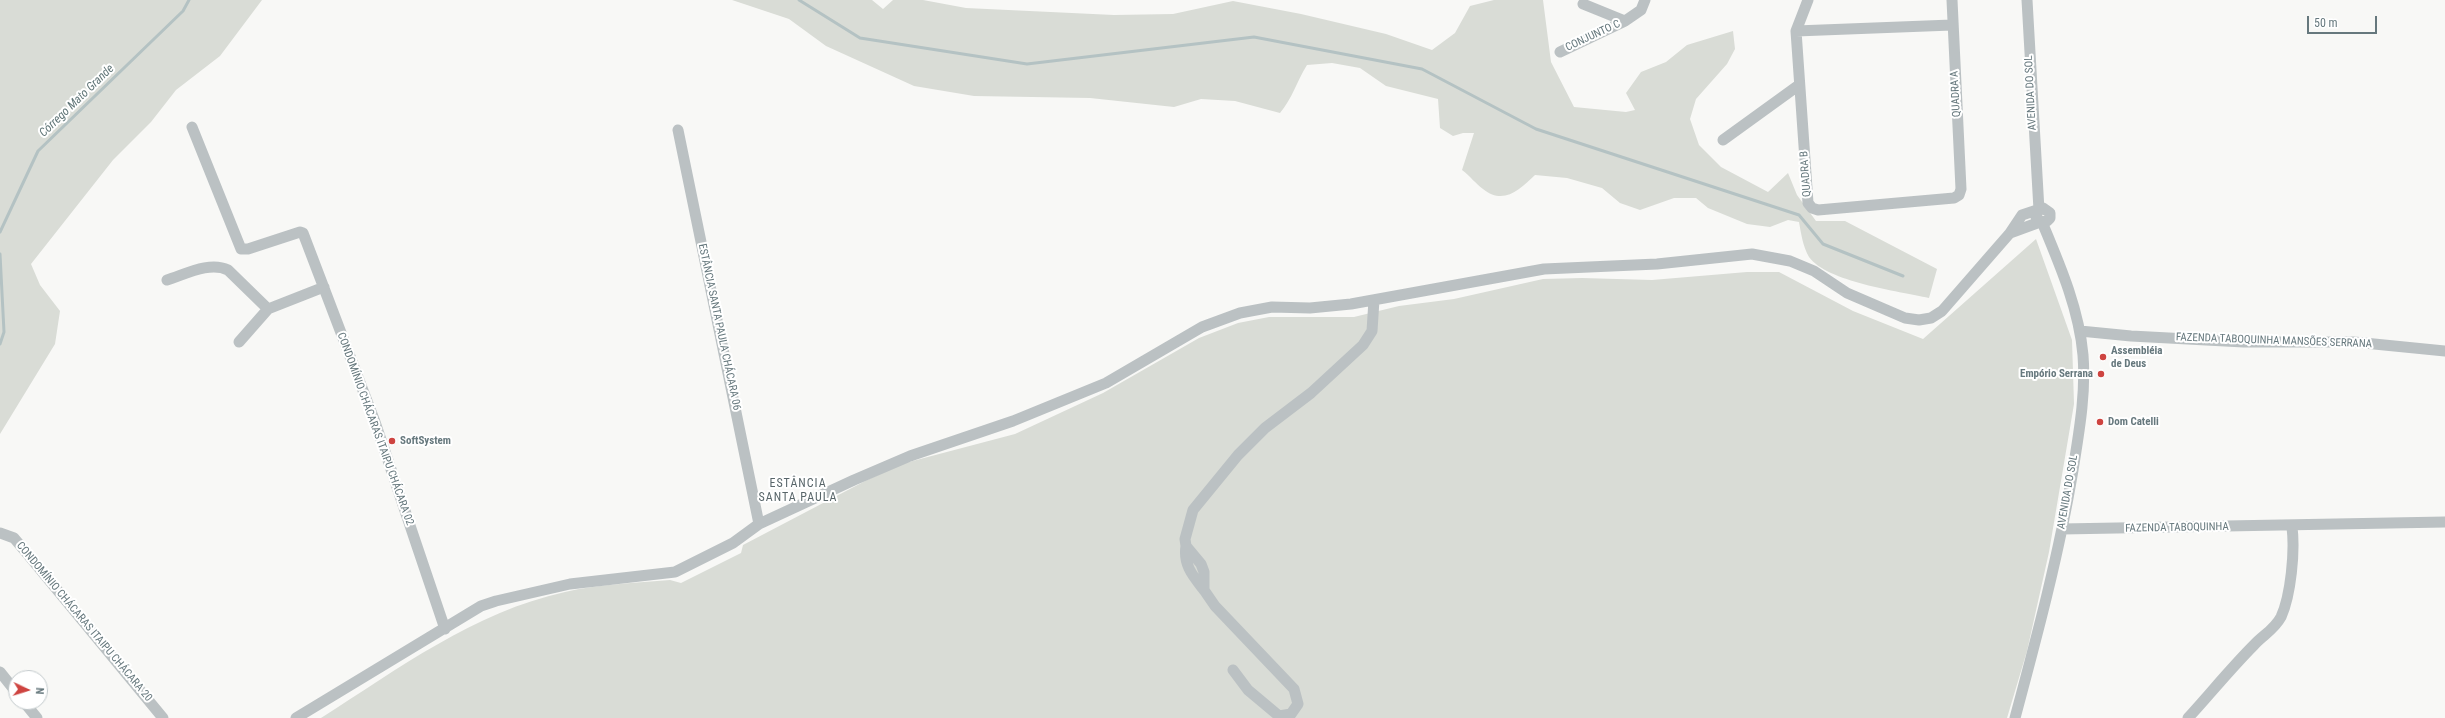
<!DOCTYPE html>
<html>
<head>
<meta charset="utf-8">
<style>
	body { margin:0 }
	#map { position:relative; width:2445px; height:718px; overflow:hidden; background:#f8f8f6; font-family:"Roboto Condensed",sans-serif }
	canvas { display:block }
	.north { position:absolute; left:8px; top:670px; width:40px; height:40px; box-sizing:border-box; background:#fff; border:1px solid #c2c9cb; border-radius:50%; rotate:94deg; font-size:11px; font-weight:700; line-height:16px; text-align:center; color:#66787d }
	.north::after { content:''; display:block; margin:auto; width:14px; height:18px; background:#ce4440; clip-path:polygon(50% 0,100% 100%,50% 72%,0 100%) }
	.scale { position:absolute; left:2307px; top:16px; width:70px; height:18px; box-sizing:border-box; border:2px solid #66787d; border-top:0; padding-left:5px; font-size:12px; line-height:14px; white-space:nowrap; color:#66787d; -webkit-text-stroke:3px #fff; paint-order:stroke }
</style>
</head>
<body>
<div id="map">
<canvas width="2445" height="718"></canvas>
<div class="north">N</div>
<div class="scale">50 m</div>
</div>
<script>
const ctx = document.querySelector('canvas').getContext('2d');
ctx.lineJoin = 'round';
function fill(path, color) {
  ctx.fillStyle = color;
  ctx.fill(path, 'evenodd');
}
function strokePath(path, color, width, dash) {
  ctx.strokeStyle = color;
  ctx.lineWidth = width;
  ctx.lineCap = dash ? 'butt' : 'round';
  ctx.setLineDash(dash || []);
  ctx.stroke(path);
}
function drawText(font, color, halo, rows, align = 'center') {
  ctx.font = font + ' "Roboto Condensed",sans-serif';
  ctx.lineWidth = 4;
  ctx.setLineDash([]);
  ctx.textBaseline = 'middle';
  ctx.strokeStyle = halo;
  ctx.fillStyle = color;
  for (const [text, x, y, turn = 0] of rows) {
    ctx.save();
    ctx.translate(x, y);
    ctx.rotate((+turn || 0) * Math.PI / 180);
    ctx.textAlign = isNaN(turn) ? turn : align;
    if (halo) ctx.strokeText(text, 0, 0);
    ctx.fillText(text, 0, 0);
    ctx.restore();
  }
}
fill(new Path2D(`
	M 0,0 L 262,0 L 220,56 L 176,90 L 151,122 L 113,160 L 31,264 L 40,285 L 60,311 L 55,344 L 0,434 Z
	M 732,0 L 872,0 L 883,9 L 893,0 L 923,0 L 966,8 L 1114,15 L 1173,14 L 1233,1 L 1301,14 L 1386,34 L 1432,50 L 1455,33 L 1470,6 L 1494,0 L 1543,0 L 1551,62 L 1574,107 L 1626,112 L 1635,110 L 1626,93 L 1641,72 L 1666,62 L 1687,45 L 1733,31 L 1735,49 L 1727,64 L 1696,99 L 1690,119 L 1699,145 L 1721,167 L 1768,192 L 1788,173 L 1797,195 L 1816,221 L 1845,221 L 1937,269 L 1929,298 C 1898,291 1827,282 1809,257 C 1803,247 1801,233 1799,222 L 1788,220 L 1770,227 L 1747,224 L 1708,208 L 1696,198 L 1674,198 L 1640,210 L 1620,203 L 1602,188 L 1567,178 L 1535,175 C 1520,189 1504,206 1483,189 C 1476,184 1470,176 1462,170 L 1474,133 L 1463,133 L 1453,136 L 1440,128 L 1438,99 L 1386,86 L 1360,68 L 1332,63 L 1307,65 C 1297,81 1292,99 1280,113 L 1235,101 L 1201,99 L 1174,107 L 1090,98 L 974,96 L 914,86 L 826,46 L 789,19 Z
	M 2036,239 L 2072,340 L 2074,404 L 2049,552 L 2027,651 L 2007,718 L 321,718 C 398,669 474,612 565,592 C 598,584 636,583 670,580 L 681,583 L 741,553 L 743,545 L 867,480 L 905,463 L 1015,434 L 1103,393 L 1199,338 L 1238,323 L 1269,317 L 1354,317 L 1399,306 L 1454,299 L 1543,279 L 1582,278 L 1652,280 L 1747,272 L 1779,272 L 1853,311 L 1923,339 Z`), '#d9dcd6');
strokePath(new Path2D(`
	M 799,0 L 860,38 L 1027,64 L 1254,37 L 1422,69 L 1536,129 L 1799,215 L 1823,244 L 1903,276
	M 0,232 L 38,151 L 183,11 L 189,0
	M 0,254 L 4,332 L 0,344`), '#b4c2c3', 3);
strokePath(new Path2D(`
	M 1808,0 L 1796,31 L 1808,203 L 1812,208 L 1818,210 L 1954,198 L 1959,195 L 1961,189 L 1952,0
	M 2027,0 L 2039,210
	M 1583,4 L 1625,21
	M 1796,31 L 1952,25
	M 1560,52 L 1625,21 L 1641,10 L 1645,0
	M 192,127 L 241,249 L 248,249 L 300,232 L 303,233 L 375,422 L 445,629
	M 678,130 L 759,524
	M 1723,140 L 1799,85
	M 2010,233 L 2040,222
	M 167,280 C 186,274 210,261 228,270 L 268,309 L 324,287
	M 2080,331 L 2131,336 L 2244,342 L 2354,342 L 2445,351
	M 239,342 L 268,309
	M 2062,529 L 2445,522
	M 0,533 L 14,538 L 25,551 L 163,718
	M 1186,546 C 1183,565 1193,576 1204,590
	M 1233,670 L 1248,690 L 1279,716 L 1291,714 L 1298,704 L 1294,689 L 1215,606 L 1204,590 L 1204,572 L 1201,564 L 1186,546 L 1185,539 L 1193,510 L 1238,455 L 1265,428 L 1311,393 L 1363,345 L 1372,331 L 1374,300
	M 0,672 L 16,692
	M 24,702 L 37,718
	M 296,718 L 481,606 L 496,601 L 570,584 L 675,572 L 733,543 L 759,524 L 854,480 L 910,456 L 1013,421 L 1106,383 L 1202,327 L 1240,313 L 1272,307 L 1310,308 L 1351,304 L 1544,269 L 1657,264 L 1752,254 L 1790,261 L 1814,271 L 1847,293 L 1905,318 L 1919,320 L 1931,318 L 1942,311 L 2010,233 L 2022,215 L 2043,208 L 2050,213 L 2050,218 L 2047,221 L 2040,222 L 2036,217 L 2038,211
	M 2015,718 C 2037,636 2059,554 2073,470 C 2079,432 2086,394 2083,355 C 2079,309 2060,265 2042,222
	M 2188,718 C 2210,694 2231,668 2254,645 C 2263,635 2274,630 2281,617 C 2291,595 2295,551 2292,527`), '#bbc1c3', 11);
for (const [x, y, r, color] of [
	[2103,357,4,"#ce4440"],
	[2101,374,4,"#ce4440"],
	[2100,422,4,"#ce4440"],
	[392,441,4,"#ce4440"]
]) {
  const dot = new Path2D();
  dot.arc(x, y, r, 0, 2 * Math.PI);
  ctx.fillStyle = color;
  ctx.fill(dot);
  strokePath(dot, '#fff', 1.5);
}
drawText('11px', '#66787d', '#fff', [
	["CONJUNTO C",1593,36,-25],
	["AVENIDA DO SOL",2031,93,-93],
	["QUADRA A",1956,94,-93],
	["QUADRA B",1806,174,-94],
	["ESTÂNCIA SANTA PAULA CHÁCARA 06",719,327,78],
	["FAZENDA TABOQUINHA MANSÕES SERRANA",2274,341,2],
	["CONDOMÍNIO CHÁCARAS ITAIPU CHÁCARA 02",375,429,70],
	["AVENIDA DO SOL",2068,492,-80],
	["FAZENDA TABOQUINHA",2177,528,-1],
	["CONDOMÍNIO CHÁCARAS ITAIPU CHÁCARA 20",84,622,50]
]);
drawText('bold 11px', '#66787d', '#fff', [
	["Assembléia",2111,351],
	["de Deus",2111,364],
	["Empório Serrana",2093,374,"right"],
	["Dom Catelli",2108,422],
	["SoftSystem",400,441]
], 'left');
drawText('italic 12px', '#617678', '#fff', [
	["Córrego Mato Grande",77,101,-44]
]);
ctx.letterSpacing = '1px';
drawText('12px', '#586569', '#fff', [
	["ESTÂNCIA",798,484],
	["SANTA PAULA",798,498]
]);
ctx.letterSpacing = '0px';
</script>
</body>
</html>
